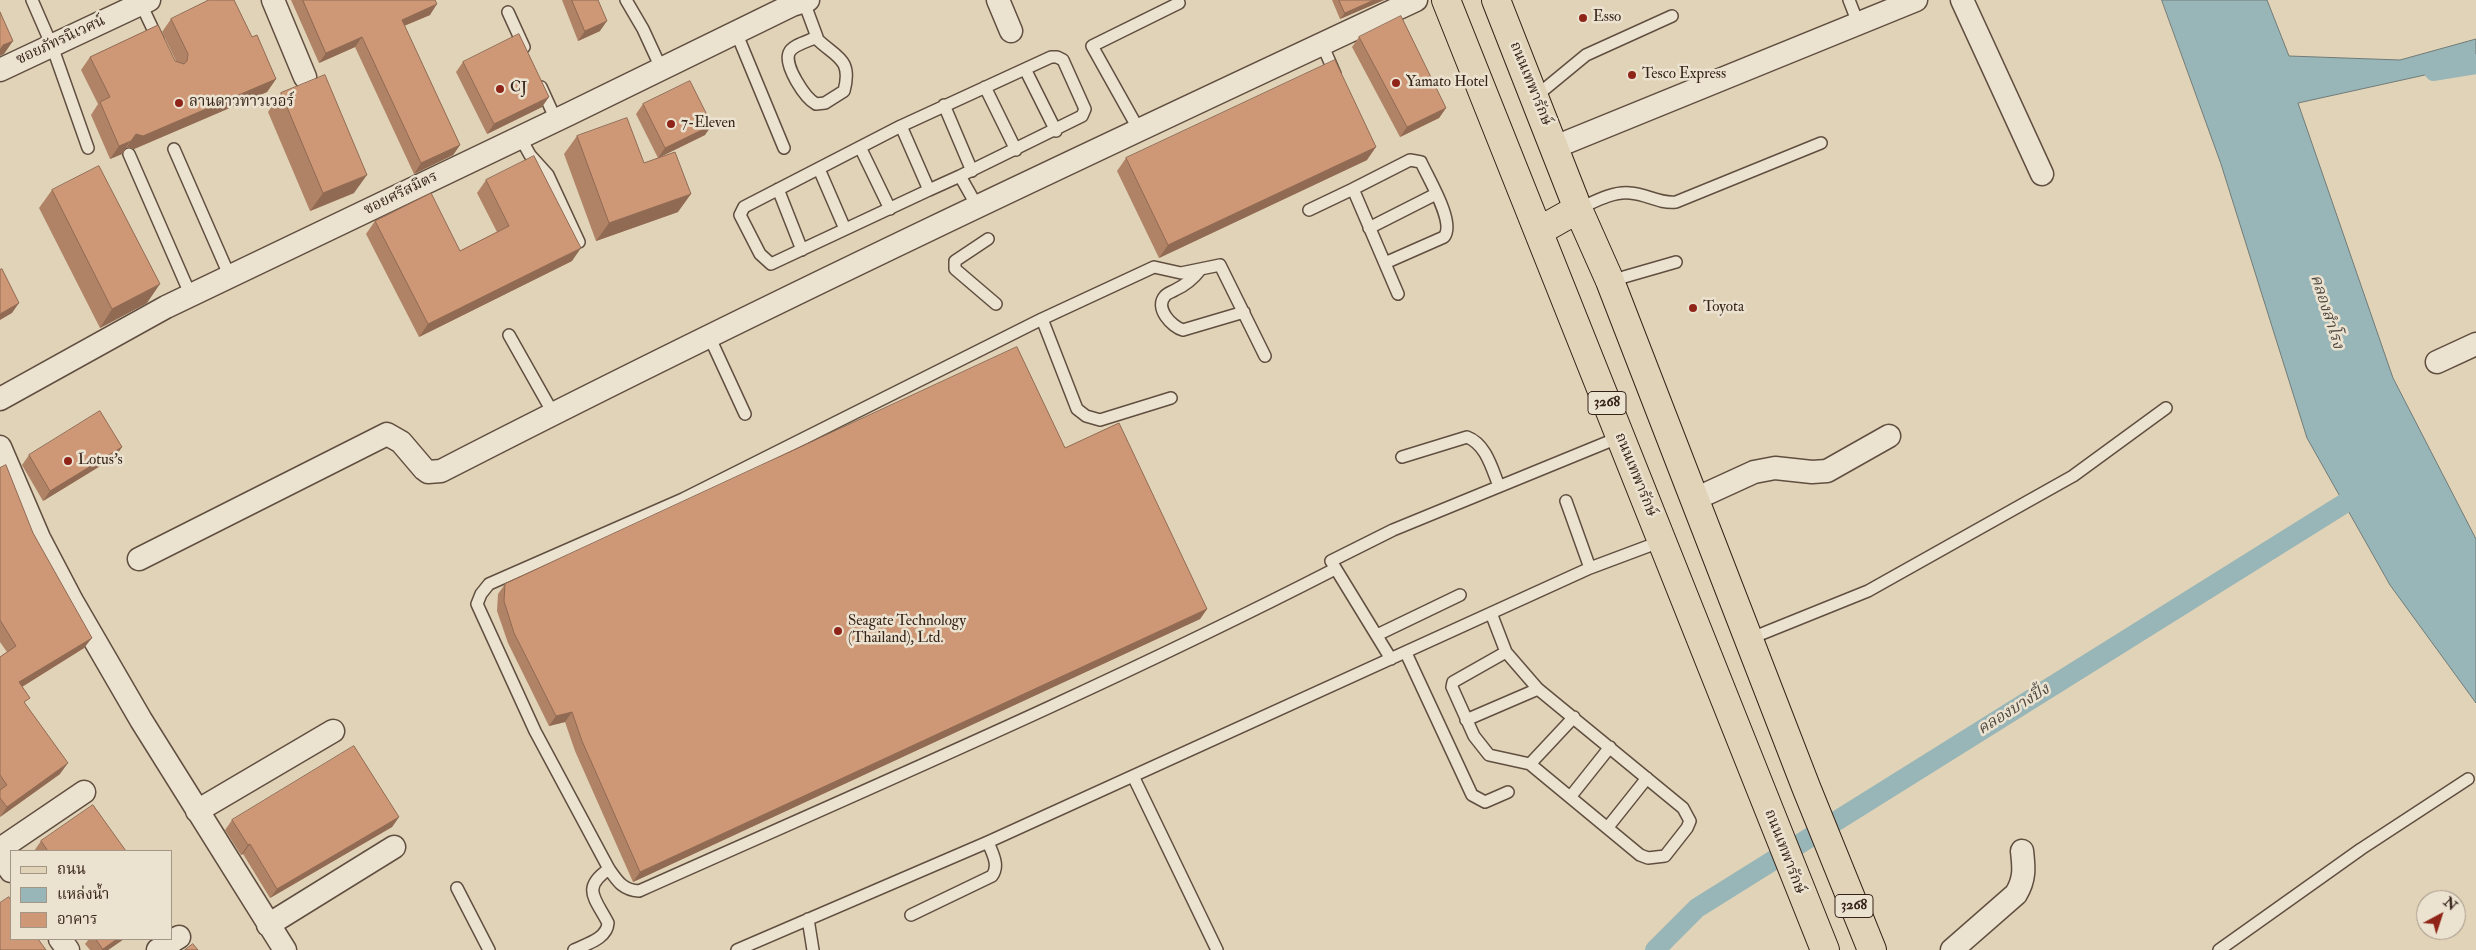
<!DOCTYPE html>
<html>
<head>
<meta charset="utf-8">
<style>
	body { margin:0 }
	#map { position:relative; width:2476px; height:950px; overflow:hidden; background:#e1d3b7; font-family:"IM FELL Double Pica","Noto Serif Thai",serif }
	canvas { display:block }
	.legend { position:absolute; left:10px; top:850px; width:162px; height:90px; box-sizing:border-box; background:#ece2d0; border:1px solid #a39687; margin:0; padding:6px 9px; list-style:none; font-size:15px; color:#352319 }
	.legend li { display:flex; align-items:center; gap:10px; height:25px }
	.legend b { width:25px; border:1px solid #a39687 }
	.north { position:absolute; left:2416px; top:890px; width:50px; height:50px; box-sizing:border-box; background:#ece2d0; border:1px solid #a39687; border-radius:50%; rotate:40deg; font-size:14px; font-weight:700; line-height:20px; text-align:center; color:#352319 }
	.north::after { content:''; display:block; margin:auto; width:18px; height:22px; background:#8f2418; clip-path:polygon(50% 0,100% 100%,50% 72%,0 100%) }
</style>
</head>
<body>
<div id="map">
<canvas width="2476" height="950"></canvas>
<ul class="legend">
<li><b style="height:6px;background:#e1d3b7"></b>ถนน</li>
<li><b style="height:14px;background:#98b6b8"></b>แหล่งน้ำ</li>
<li><b style="height:14px;background:#ce9877"></b>อาคาร</li>
</ul>
<div class="north">N</div>
</div>
<script>
const ctx = document.querySelector('canvas').getContext('2d');
ctx.lineJoin = 'round';
function fill(path, color) {
  ctx.fillStyle = color;
  ctx.fill(path, 'evenodd');
}
function strokePath(path, color, width, dash) {
  ctx.strokeStyle = color;
  ctx.lineWidth = width;
  ctx.lineCap = dash ? 'butt' : 'round';
  ctx.setLineDash(dash || []);
  ctx.stroke(path);
}
function drawText(font, color, halo, rows, align = 'center') {
  ctx.font = font + ' "IM FELL Double Pica","Noto Serif Thai",serif';
  ctx.lineWidth = 5;
  ctx.setLineDash([]);
  ctx.textBaseline = 'middle';
  ctx.strokeStyle = halo;
  ctx.fillStyle = color;
  for (const [text, x, y, turn = 0] of rows) {
    ctx.save();
    ctx.translate(x, y);
    ctx.rotate((+turn || 0) * Math.PI / 180);
    ctx.textAlign = isNaN(turn) ? turn : align;
    if (halo) ctx.strokeText(text, 0, 0);
    ctx.fillText(text, 0, 0);
    ctx.restore();
  }
}
const water = new Path2D(`
	M 2162,0 L 2267,0 L 2289,56 L 2400,60 L 2476,39 L 2476,61 L 2461,67 L 2298,103 L 2393,378 L 2476,539 L 2476,703 L 2390,585 L 2307,438 L 2221,164 Z`);
fill(water, '#98b6b8');
strokePath(water, '#707b78', 1);
strokePath(new Path2D(`
	M 2434,71 L 2476,64
	M 1655,950 L 1697,908 L 2366,490`), '#98b6b8', 20);
const lane = new Path2D(`
	M 32,0 L 52,46 L 88,148
	M 626,0 L 643,29 L 661,68
	M 1849,0 L 1858,23
	M 804,2 L 817,37 L 817,39 C 835,57 853,58 844,91 L 825,103 L 816,104 C 805,98 784,66 789,53 C 792,45 809,41 817,37
	M 141,4 L 158,40
	M 508,12 L 524,47
	M 736,32 L 784,148
	M 1322,44 L 1335,74
	M 1025,69 L 1056,131
	M 541,87 L 556,120
	M 985,87 L 1016,150
	M 1535,97 L 1586,55 L 1672,16
	M 944,105 L 972,171
	M 901,126 L 744,207 L 740,215 L 760,254 L 771,264 L 929,190
	M 1139,130 L 1092,46 L 1179,3
	M 520,137 L 530,155 L 548,175 L 579,242
	M 860,147 L 890,209
	M 174,149 L 230,277
	M 129,154 L 191,296
	M 819,169 L 845,229
	M 960,176 L 1082,116 L 1085,109 L 1063,60 L 1057,57 L 1051,57 L 901,126 L 929,190 L 960,176 L 977,206
	M 778,189 L 802,250
	M 1353,189 L 1410,160 L 1421,162 C 1428,178 1456,223 1444,237 L 1385,263
	M 1578,209 C 1594,202 1613,191 1630,193 C 1647,194 1659,204 1676,202 L 1821,143
	M 1309,210 L 1353,189 L 1398,294
	M 1369,228 L 1436,194
	M 988,239 L 955,261 L 955,269 L 996,304
	M 1200,270 C 1193,279 1186,285 1175,290 C 1172,292 1167,293 1165,296 C 1154,308 1172,327 1183,330 L 1244,312
	M 1610,281 L 1676,262
	M 1042,319 L 1077,409 L 1086,416 L 1100,420 L 1171,398
	M 509,335 L 553,413
	M 709,336 L 745,414
	M 1265,356 L 1220,265 L 1181,273 L 1154,267 L 1042,319 L 683,499 L 489,584 L 481,594 L 477,604 L 535,731 L 609,869 C 618,882 623,890 639,891 C 872,787 1107,686 1335,569
	M 1402,457 L 1467,437 C 1486,444 1492,469 1499,486
	M 1566,501 L 1590,568
	M 1491,613 L 1506,652 L 1538,689 L 1683,808 L 1690,821 L 1687,828 L 1665,856 L 1648,858 L 1640,855 L 1530,764 L 1489,755 L 1474,736 L 1452,687 L 1453,682 L 1506,652
	M 1377,635 L 1460,595
	M 1749,639 L 1868,591 L 2073,476 L 2166,408
	M 1406,653 L 1472,795 L 1485,802 L 1508,792
	M 1391,659 L 1331,561 L 1393,530 L 1620,437
	M 1466,720 L 1538,689
	M 1530,764 L 1574,717
	M 1133,776 L 1217,950
	M 1571,796 L 1610,747
	M 1608,827 L 1647,778
	M 457,888 L 489,950
	M 911,915 L 992,876 C 1000,865 992,853 988,842
	M 808,919 L 813,950
	M 574,950 C 586,944 607,939 608,923 C 595,898 581,888 609,869
	M 737,950 L 988,842 L 1590,568 L 1662,541
	M 2219,950 L 2361,849 L 2468,779`);
const street = new Path2D(`
	M 273,0 L 305,77
	M 998,0 L 1011,31
	M 1962,0 L 2042,174
	M 0,70 L 149,0
	M 1555,147 L 1916,0
	M 2437,362 L 2476,344
	M 0,399 L 166,307 L 569,114 L 792,5 L 808,0
	M 0,447 L 39,538 L 72,601 L 141,720 L 285,950
	M 1695,499 L 1754,472 L 1775,468 L 1812,472 L 1827,471 L 1889,436
	M 139,559 L 387,434 L 401,442 L 424,469 L 428,472 L 441,471 C 762,306 1089,153 1416,0
	M 197,811 L 333,731
	M 0,849 L 84,792
	M 0,856 L 11,871
	M 268,925 L 394,847
	M 60,939 L 68,950
	M 158,950 L 179,937
	M 1952,950 L 2016,894 C 2025,879 2024,868 2022,851`);
const primary = new Path2D(`
	M 1446,0 L 1825,950
	M 1496,0 L 1578,209 L 1610,281 L 1806,787 L 1872,950
	M 1539,231 L 1578,209`);
strokePath(lane, '#604f40', 14);
strokePath(street, '#604f40', 25);
strokePath(primary, '#352319', 30);
strokePath(lane, '#ece2d0', 11);
strokePath(street, '#ece2d0', 22);
strokePath(primary, '#e1d3b7', 28);
fill(new Path2D(`
	M 291,0 L 435,0 L 430,15 L 404,26 L 460,145 L 453,155 L 414,174 L 355,47 L 319,63 Z
	M 562,0 L 598,0 L 600,31 L 578,41 Z
	M 1332,0 L 1384,0 L 1340,19 Z
	M 171,19 L 252,37 L 276,79 L 267,92 L 134,149 L 126,147 L 122,154 L 110,159 L 91,115 L 98,104 L 81,70 L 90,57 L 176,61 L 162,32 Z
	M 1359,37 L 1446,108 L 1439,118 L 1400,137 L 1352,47 Z
	M 463,62 L 542,107 L 487,134 L 456,72 Z
	M 281,93 L 354,193 L 310,211 L 268,112 Z
	M 643,104 L 705,135 L 658,158 L 636,114 Z
	M 577,136 L 644,163 L 678,212 L 596,241 L 564,154 Z
	M 1126,158 L 1367,160 L 1159,258 L 1117,171 Z
	M 486,180 L 572,261 L 419,337 L 366,234 L 375,221 L 460,251 L 497,232 L 477,193 Z
	M 52,190 L 147,303 L 100,328 L 39,208 Z
	M 122,447 L 115,457 L 43,501 L 22,465 L 29,455 Z
	M 1065,448 L 1207,609 L 1200,619 L 633,882 L 575,751 L 565,722 L 549,726 L 508,643 L 497,611 L 498,594 L 505,584 Z
	M 0,468 L 33,533 L 84,648 L 22,687 L 25,704 L 60,774 L 0,817 L 0,657 L 7,652 L 0,642 Z
	M 399,817 L 392,827 L 270,898 L 243,854 L 241,855 L 225,830 L 232,820 Z
	M 41,841 L 126,851 L 34,851 Z
	M 89,939 L 124,939 L 108,950 L 90,950 L 85,944 Z`), '#b18366');
fill(new Path2D(`
	M 1374,0 L 1384,0 L 1340,19 L 1345,13 Z
	M 437,4 L 430,15 L 394,30 L 402,20 Z
	M 607,21 L 600,31 L 578,41 L 585,31 Z
	M 362,37 L 355,47 L 319,63 L 326,53 Z
	M 13,41 L 4,54 L 0,56 L 0,50 L 3,45 Z
	M 276,79 L 267,92 L 134,149 L 126,147 L 136,134 Z
	M 549,97 L 542,107 L 487,134 L 494,124 Z
	M 1446,108 L 1439,118 L 1400,137 L 1407,127 Z
	M 712,125 L 705,135 L 658,158 L 665,148 Z
	M 131,141 L 122,154 L 110,159 L 119,146 Z
	M 460,145 L 453,155 L 414,174 L 421,163 Z
	M 1376,147 L 1367,160 L 1159,258 L 1168,245 Z
	M 367,175 L 354,193 L 310,211 L 323,193 Z
	M 691,194 L 678,212 L 596,241 L 609,223 Z
	M 581,248 L 572,261 L 419,337 L 428,324 Z
	M 160,284 L 147,303 L 100,328 L 112,309 Z
	M 19,303 L 12,313 L 0,320 L 0,314 Z
	M 122,447 L 115,457 L 43,501 L 50,491 Z
	M 1207,609 L 1200,619 L 633,882 L 640,872 Z
	M 92,638 L 84,648 L 12,693 L 19,682 Z
	M 572,712 L 565,722 L 549,726 L 556,716 Z
	M 68,763 L 60,774 L 0,817 L 7,807 Z
	M 399,817 L 392,827 L 270,898 L 277,889 Z
	M 250,844 L 243,854 L 241,855 L 248,845 Z
	M 117,939 L 124,939 L 108,950 L 102,950 Z`), '#906a53');
const building = new Path2D(`
	M 209,0 L 234,0 L 252,37 L 257,35 L 276,79 L 143,136 L 136,134 L 131,141 L 119,146 L 100,102 L 110,97 L 90,57 L 158,25 L 175,61 L 184,64 L 187,61 L 188,54 L 171,19 Z
	M 303,0 L 435,0 L 437,4 L 402,20 L 460,145 L 421,163 L 362,37 L 326,53 Z
	M 572,0 L 598,0 L 607,21 L 585,31 Z
	M 1339,0 L 1374,0 L 1345,13 Z
	M 0,12 L 13,41 L 3,45 L 0,50 Z
	M 1401,16 L 1446,108 L 1407,127 L 1359,37 Z
	M 519,34 L 549,97 L 494,124 L 463,62 Z
	M 1335,60 L 1376,147 L 1168,245 L 1126,158 Z
	M 325,75 L 367,175 L 323,193 L 281,93 Z
	M 690,81 L 712,125 L 665,148 L 643,104 Z
	M 627,118 L 644,163 L 675,152 L 691,194 L 609,223 L 577,136 Z
	M 534,156 L 581,248 L 428,324 L 375,221 L 431,193 L 460,251 L 509,226 L 486,180 Z
	M 99,166 L 160,284 L 112,309 L 52,190 Z
	M 2,269 L 19,303 L 0,314 L 0,270 Z
	M 1017,347 L 1065,448 L 1119,423 L 1207,609 L 640,872 L 582,741 L 572,712 L 556,716 L 514,633 L 504,601 L 505,584 Z
	M 100,411 L 122,447 L 50,491 L 29,455 Z
	M 6,465 L 33,533 L 92,638 L 19,682 L 30,698 L 24,702 L 68,763 L 7,807 L 0,798 L 0,790 L 7,785 L 0,775 L 0,657 L 16,646 L 0,620 L 0,468 Z
	M 354,746 L 399,817 L 277,889 L 250,844 L 248,845 L 232,820 Z
	M 93,805 L 126,851 L 48,851 L 41,841 Z
	M 9,897 L 11,900 L 11,939 L 38,939 L 46,950 L 0,950 L 0,903 Z
	M 96,939 L 117,939 L 103,949 Z
	M 193,944 L 198,950 L 185,950 Z`);
fill(building, '#ce9877');
strokePath(building, '#906a53', 1);
for (const [x, y, r, color] of [
	[1583,18,5,"#8f2418"],
	[1632,75,5,"#8f2418"],
	[1396,83,5,"#8f2418"],
	[500,89,5,"#8f2418"],
	[179,103,5,"#8f2418"],
	[671,124,5,"#8f2418"],
	[1693,308,5,"#8f2418"],
	[68,461,5,"#8f2418"],
	[838,631,5,"#8f2418"]
]) {
  const dot = new Path2D();
  dot.arc(x, y, r, 0, 2 * Math.PI);
  ctx.fillStyle = color;
  ctx.fill(dot);
  strokePath(dot, '#ece2d0', 2);
}
for (const [x, y, w] of [
	[1607,403,38],
	[1854,906,38]
]) {
  const box = new Path2D();
  box.roundRect(x - w / 2, y - 11.5, w, 23, 4);
  ctx.fillStyle = '#ece2d0';
  ctx.fill(box);
  strokePath(box, '#352319', 1);
}
drawText('bold 14px', '#352319', null, [
	["3268",1607,403],
	["3268",1854,906]
]);
drawText('15px', '#352319', '#ece2d0', [
	["Esso",1593,18],
	["Tesco Express",1642,75],
	["Yamato Hotel",1406,83],
	["CJ",510,89],
	["ลานดาวทาวเวอร์",189,103],
	["7-Eleven",681,124],
	["Toyota",1703,308],
	["Lotus's",78,461],
	["Seagate Technology",848,622],
	["(Thailand), Ltd.",848,639]
], 'left');
drawText('15px', '#352319', '#ece2d0', [
	["ซอยภัทรนิเวศน์",61,41,-25],
	["ถนนเทพารักษ์",1530,84,68],
	["ซอยศรีสมิตร",401,194,-26],
	["ถนนเทพารักษ์",1635,475,68],
	["ถนนเทพารักษ์",1784,852,69]
]);
drawText('italic 16px', '#4e4841', '#ece2d0', [
	["คลองสำโรง",2326,312,72],
	["คลองบางปิ้ง",2014,710,-32]
]);
</script>
</body>
</html>
